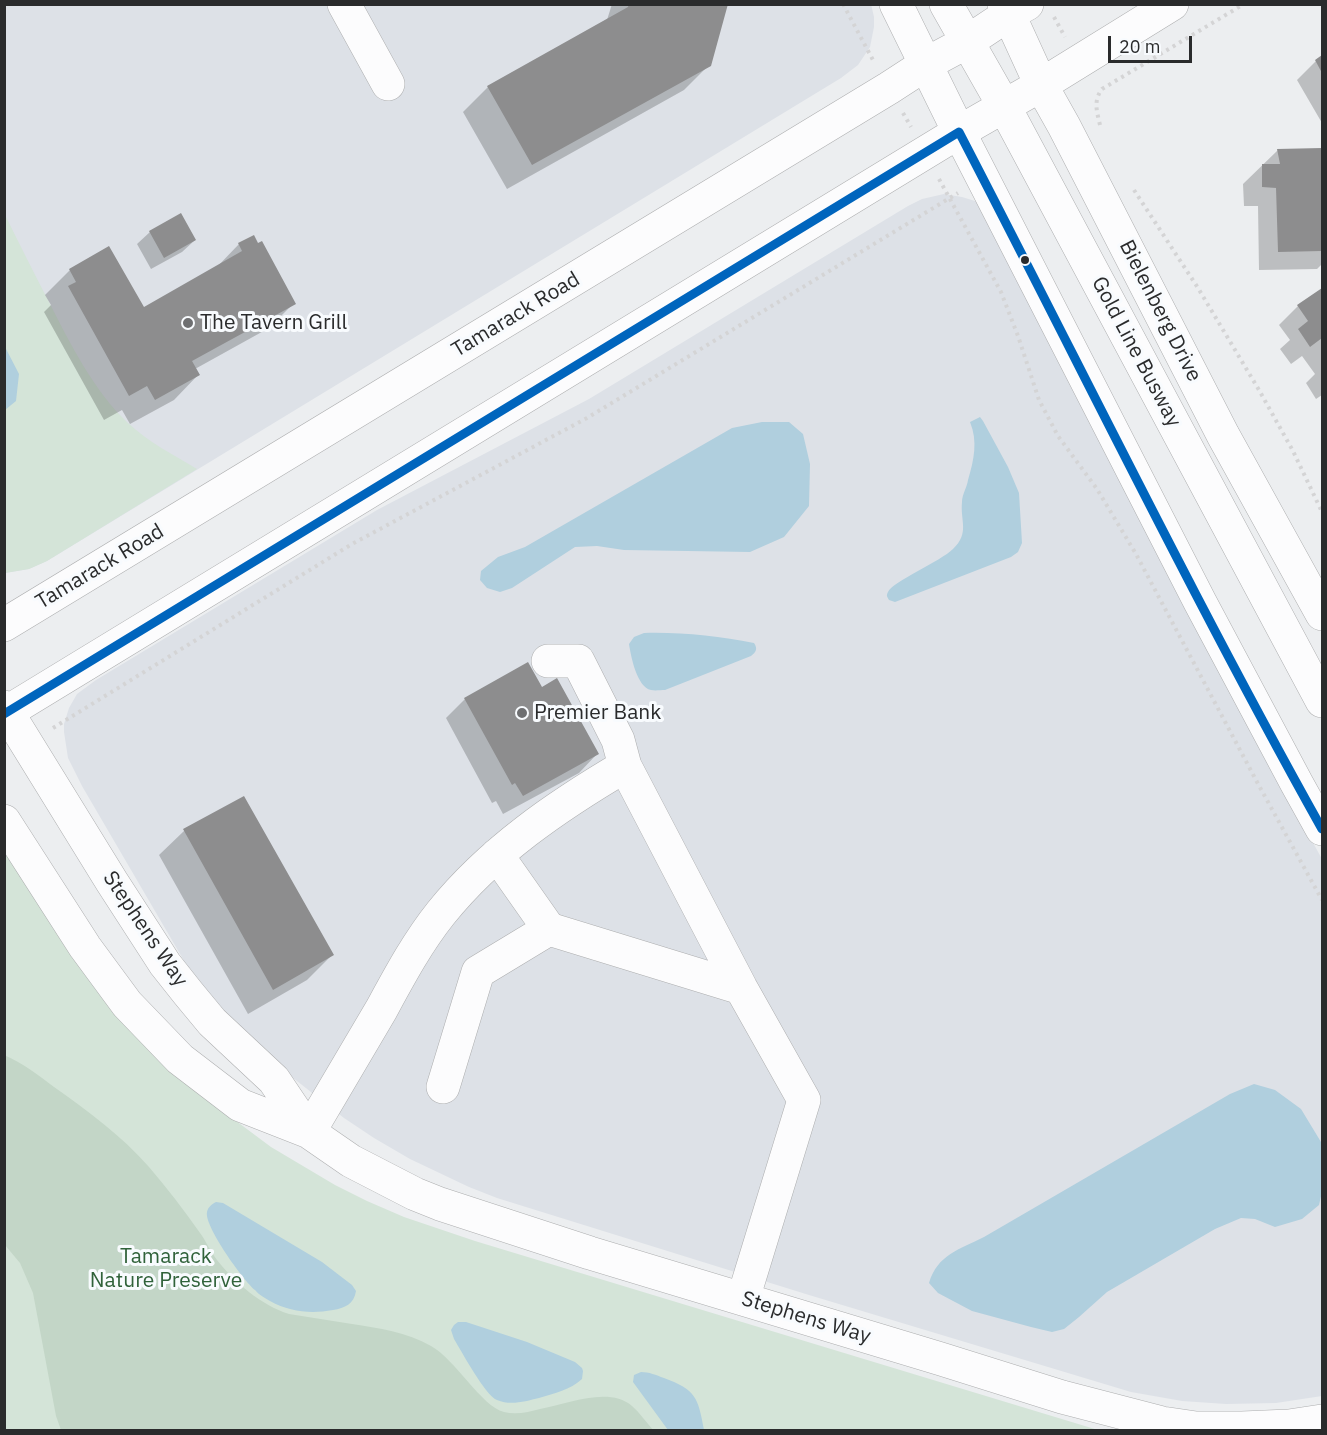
<!DOCTYPE html>
<html>
<head>
<meta charset="utf-8">
<style>
	body { margin:0 }
	#map { position:relative; width:1327px; height:1435px; overflow:hidden; background:#eceef0; font-family:"IBM Plex Sans",sans-serif }
	canvas { display:block }
	.frame { position:absolute; inset:0; border:6px solid #2a2b2c; pointer-events:none }
	.scale { position:absolute; left:1108px; top:36px; width:84px; height:27px; box-sizing:border-box; border:3px solid #2a2b2c; border-top:0; padding-left:8px; font-size:18px; line-height:21px; white-space:nowrap; color:#2a2b2c; -webkit-text-stroke:4px #f8fbfe; paint-order:stroke }
</style>
</head>
<body>
<div id="map">
<canvas width="1327" height="1435"></canvas>
<div class="frame"></div>
<div class="scale">20 m</div>
</div>
<script>
const ctx = document.querySelector('canvas').getContext('2d');
ctx.lineJoin = 'round';
function fill(path, color) {
  ctx.fillStyle = color;
  ctx.fill(path, 'evenodd');
}
function strokePath(path, color, width, dash) {
  ctx.strokeStyle = color;
  ctx.lineWidth = width;
  ctx.lineCap = dash ? 'butt' : 'round';
  ctx.setLineDash(dash || []);
  ctx.stroke(path);
}
function drawText(font, color, halo, rows, align = 'center') {
  ctx.font = font + ' "IBM Plex Sans",sans-serif';
  ctx.lineWidth = 6;
  ctx.setLineDash([]);
  ctx.textBaseline = 'middle';
  ctx.strokeStyle = halo;
  ctx.fillStyle = color;
  for (const [text, x, y, turn = 0] of rows) {
    ctx.save();
    ctx.translate(x, y);
    ctx.rotate((+turn || 0) * Math.PI / 180);
    ctx.textAlign = isNaN(turn) ? turn : align;
    if (halo) ctx.strokeText(text, 0, 0);
    ctx.fillText(text, 0, 0);
    ctx.restore();
  }
}
fill(new Path2D(`
	M 871,4 L 874,17 L 874,27 L 870,47 L 858,65 L 841,78 L 47,561 L 29,569 L 5,573 L 4,5 Z
	M 944,194 L 962,197 L 975,201 L 985,208 L 1238,708 L 1322,859 L 1322,1396 L 1276,1403 L 1226,1404 L 1182,1401 L 1131,1392 L 809,1295 L 497,1198 L 469,1187 L 410,1159 L 374,1138 L 344,1118 L 269,1059 L 241,1031 L 190,971 L 82,786 L 68,758 L 64,732 L 64,724 L 69,708 L 77,694 L 96,680 L 377,510 L 589,399 L 908,206 L 922,199 Z`), '#dde1e7');
fill(new Path2D(`
	M 4,213 C 19,243 34,273 50,304 C 71,345 94,391 128,423 C 148,442 174,455 197,469 L 47,561 L 29,569 L 5,573 Z
	M 4,839 L 212,1103 L 271,1147 L 335,1185 L 367,1201 L 404,1217 L 475,1241 L 1098,1430 L 5,1430 Z`), '#d4e4d8');
fill(new Path2D(`
	M 4,1055 C 23,1063 38,1075 54,1087 C 88,1111 122,1136 149,1167 C 167,1188 184,1210 200,1233 C 206,1241 210,1251 217,1260 C 235,1283 261,1305 289,1314 C 310,1317 331,1321 352,1324 C 378,1328 407,1332 431,1346 C 456,1360 481,1406 504,1412 C 516,1415 529,1412 540,1409 C 567,1404 609,1386 632,1406 C 640,1413 646,1422 653,1430 L 61,1430 L 56,1416 L 33,1293 L 20,1263 L 5,1245 Z`), '#c3d6c7');
fill(new Path2D(`
	M 4,345 L 19,374 L 16,401 L 5,410 Z
	M 980,417 L 983,421 L 1008,467 L 1019,493 L 1022,543 L 1018,552 L 1011,557 L 895,602 L 889,600 C 887,596 886,596 888,592 C 892,582 941,561 953,549 C 970,533 960,521 962,502 C 962,495 967,487 968,480 C 974,460 978,441 970,422 Z
	M 762,422 L 789,422 L 803,434 L 810,464 L 809,506 L 784,537 L 750,552 L 624,550 L 597,546 L 575,547 L 512,588 L 500,592 L 487,588 L 480,580 L 481,571 L 498,557 L 525,547 L 732,428 Z
	M 644,633 C 680,632 719,636 754,643 C 758,649 756,652 751,656 L 665,690 C 661,690 655,691 651,690 C 637,687 631,657 629,644 L 634,637 Z
	M 1254,1084 L 1275,1090 L 1301,1109 L 1321,1142 L 1322,1159 L 1322,1192 L 1319,1205 L 1302,1219 L 1275,1227 L 1255,1219 L 1241,1218 L 1215,1229 L 1107,1292 L 1079,1317 L 1064,1329 L 1052,1332 L 1031,1327 L 972,1311 L 938,1293 L 929,1283 C 938,1254 959,1250 984,1237 L 1230,1094 Z
	M 216,1202 L 223,1203 L 322,1262 L 352,1285 L 356,1291 C 354,1304 345,1308 333,1310 C 311,1314 290,1312 270,1301 C 265,1298 259,1295 255,1290 C 243,1280 204,1226 207,1212 C 208,1207 212,1204 216,1202 Z
	M 458,1322 L 466,1322 L 527,1342 L 575,1362 L 582,1368 L 583,1371 L 582,1379 C 570,1390 555,1393 539,1398 C 526,1401 511,1406 497,1400 C 485,1395 462,1352 454,1339 L 451,1330 L 454,1325 Z
	M 641,1372 C 649,1372 656,1375 664,1378 C 696,1390 698,1397 704,1430 L 668,1430 L 633,1382 L 634,1375 Z`), '#b0cfde');
fill(new Path2D(`
	M 612,4 L 727,4 L 709,65 L 684,90 L 507,189 L 463,112 L 488,87 L 607,20 Z
	M 1322,57 L 1322,123 L 1297,80 L 1316,61 Z
	M 1278,150 L 1322,150 L 1322,264 L 1317,269 L 1259,270 L 1258,206 L 1244,206 L 1243,184 Z
	M 150,232 L 195,240 L 182,252 L 151,269 L 137,244 Z
	M 239,244 L 294,303 L 269,328 L 195,369 L 198,375 L 174,400 L 130,424 L 122,410 L 104,420 L 44,312 L 51,305 L 45,295 L 70,270 L 143,309 L 216,268 Z
	M 1322,290 L 1322,395 L 1316,399 L 1306,383 L 1315,374 L 1302,356 L 1291,364 L 1280,349 L 1290,340 L 1279,325 L 1298,306 Z
	M 541,689 L 597,754 L 579,773 L 503,814 L 496,801 L 492,803 L 446,718 L 465,699 Z
	M 243,798 L 332,955 L 307,980 L 248,1014 L 159,855 L 184,831 Z`), '#0003');
fill(new Path2D(`
	M 629,4 L 728,4 L 711,66 L 532,165 L 487,86 L 628,7 Z
	M 1322,55 L 1322,73 L 1315,60 Z
	M 1322,148 L 1322,251 L 1278,252 L 1276,188 L 1262,187 L 1262,164 L 1280,164 L 1277,149 Z
	M 181,213 L 196,240 L 164,258 L 149,231 Z
	M 254,235 L 258,243 L 262,241 L 296,304 L 192,361 L 200,375 L 155,400 L 147,386 L 129,396 L 68,286 L 76,282 L 69,269 L 109,246 L 144,307 L 242,251 L 238,243 Z
	M 1322,288 L 1322,338 L 1310,347 L 1298,329 L 1308,321 L 1297,305 Z
	M 528,662 L 542,687 L 557,678 L 599,754 L 523,796 L 515,783 L 512,785 L 464,698 Z
	M 244,796 L 334,955 L 273,990 L 183,829 Z`), '#8d8d8e');
const minor = new Path2D(`
	M 344,4 L 388,84
	M 896,4 L 959,132 L 1200,602 L 1297,784 L 1322,829
	M 946,4 L 1004,106 L 1322,701
	M 1004,4 L 1041,85 L 1064,126 L 1223,435 L 1322,614
	M 4,625 L 889,88 L 926,64 L 967,42 L 1009,14 L 1027,4
	M 548,661 L 578,661 L 618,740 L 625,766 L 741,988 L 804,1100 L 743,1299
	M 4,707 L 112,882 L 165,964 L 188,993 L 212,1022 L 274,1080 L 309,1132
	M 4,714 L 959,132 L 1041,85 L 1172,4
	M 4,821 L 85,947 L 127,1004 L 180,1059 L 240,1105 L 309,1132 L 351,1161 L 415,1194 L 440,1204 L 590,1253 L 941,1359 L 1062,1397 L 1162,1423 L 1196,1428 L 1242,1428 L 1289,1426 L 1322,1421
	M 549,929 L 741,988
	M 443,1087 L 478,972 L 549,929 L 497,855
	M 309,1132 C 333,1091 357,1051 381,1010 C 399,977 417,943 441,913 C 491,851 557,806 625,766`);
strokePath(minor, '#adaeaf', 34);
strokePath(new Path2D(`
	M 843,4 L 874,62
	M 1054,17 L 1065,37
	M 903,113 L 911,127
	M 1100,125 C 1097,112 1093,101 1102,89 L 1244,4
	M 939,179 L 1001,292 L 1018,336 L 1039,400 L 1058,436 L 1097,489 L 1136,554 L 1257,782 L 1322,900
	M 1134,190 L 1198,288 L 1259,390 L 1293,451 L 1322,512
	M 53,728 L 352,544 L 587,418 L 958,193`), '#d4d4d5', 4, [3, 4.5]);
strokePath(minor, '#fcfcfd', 33);
strokePath(new Path2D(`
	M 4,714 L 959,132 C 1080,365 1194,600 1322,829`), '#0065bd', 9);
for (const [x, y, r, color] of [
	[1025,260,5,"#2a2b2c"],
	[188,323,6,"#6e6f71"],
	[522,713,6,"#6e6f71"]
]) {
  const dot = new Path2D();
  dot.arc(x, y, r, 0, 2 * Math.PI);
  ctx.fillStyle = color;
  ctx.fill(dot);
  strokePath(dot, '#f8fbfe', 2);
}
drawText('21px', '#2a2b2c', '#f8fbfe', [
	["Bielenberg Drive",1160,311,63],
	["Tamarack Road",516,315,-31],
	["Gold Line Busway",1136,352,62],
	["Tamarack Road",100,567,-31],
	["Stephens Way",145,929,56],
	["Stephens Way",806,1318,17]
]);
drawText('21px', '#2a2b2c', '#f8fbfe', [
	["The Tavern Grill",200,323],
	["Premier Bank",534,713]
], 'left');
drawText('21px', '#30623a', '#f8fbfe', [
	["Tamarack",166,1257],
	["Nature Preserve",166,1281]
]);
</script>
</body>
</html>
